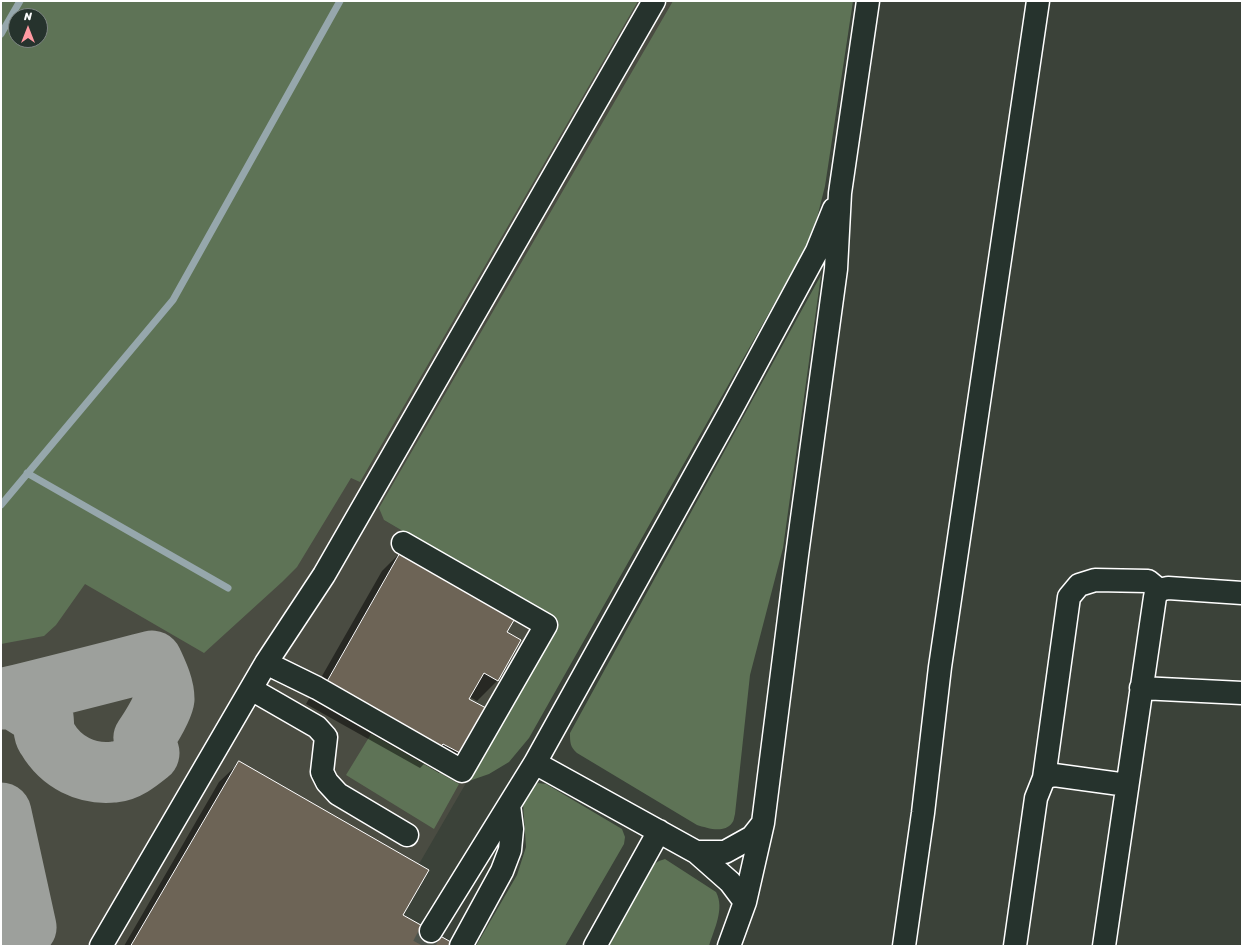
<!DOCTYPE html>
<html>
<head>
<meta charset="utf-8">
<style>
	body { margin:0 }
	#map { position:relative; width:1243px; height:947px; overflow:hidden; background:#3b4239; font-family:Sriracha,sans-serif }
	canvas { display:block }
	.frame { position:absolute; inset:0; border:2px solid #fff; pointer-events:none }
	.north { position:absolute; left:8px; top:8px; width:40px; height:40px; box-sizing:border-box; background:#26332d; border:1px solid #7d8581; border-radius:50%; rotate:0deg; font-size:11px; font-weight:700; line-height:16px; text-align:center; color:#fff }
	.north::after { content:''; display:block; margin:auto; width:14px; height:18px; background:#ff9aa2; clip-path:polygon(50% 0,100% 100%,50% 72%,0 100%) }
</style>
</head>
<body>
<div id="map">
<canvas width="1243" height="947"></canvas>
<div class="frame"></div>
<div class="north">N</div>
</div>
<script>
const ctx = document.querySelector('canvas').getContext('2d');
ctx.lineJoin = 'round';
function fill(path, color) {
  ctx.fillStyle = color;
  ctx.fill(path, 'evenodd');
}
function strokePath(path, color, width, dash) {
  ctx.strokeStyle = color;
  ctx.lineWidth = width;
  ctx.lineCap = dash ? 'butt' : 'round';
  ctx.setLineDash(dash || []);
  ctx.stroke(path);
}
fill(new Path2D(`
	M 1,1 L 683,1 L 384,520 L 559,623 L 419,864 L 429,870 L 404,915 L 458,946 L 1,946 ZM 16,16 L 40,16 L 40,40 L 16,40 Z`), '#4a4c42');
fill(new Path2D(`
	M 1,1 L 638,1 L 360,482 L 351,478 L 297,567 L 282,582 L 204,653 L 85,584 L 56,625 L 44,636 L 1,644 ZM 16,16 L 40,16 L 40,40 L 16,40 Z
	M 673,1 L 853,1 L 825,186 L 817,218 L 805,249 L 529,738 L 509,762 L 489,774 L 466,782 L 559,623 L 384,520 L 379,508 Z
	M 821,275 L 783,548 L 750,675 L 735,814 C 734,817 734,821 732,823 C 724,834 707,828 697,825 L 577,753 C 570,747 570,742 570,733 Z
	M 371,734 L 459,784 L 434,829 L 346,775 Z
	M 538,783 L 546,784 L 622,829 L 625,837 L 624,844 L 565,946 L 476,946 L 517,875 L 526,847 L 523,803 L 535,785 Z
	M 665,859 L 716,892 C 725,909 714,929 709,946 L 608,946 L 654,864 L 659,861 Z`), '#5e7356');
fill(new Path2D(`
	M 402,551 L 505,633 L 520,641 L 497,681 L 477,701 L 470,697 L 468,700 L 460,753 L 439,773 L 424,764 L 420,768 L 306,704 L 382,571 Z
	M 240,762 L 402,915 L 456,946 L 124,946 L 219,782 Z`), '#0007');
strokePath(new Path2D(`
	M 1,34 L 20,1
	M 27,473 L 228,588
	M 1,505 L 173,300 L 340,1`), '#96a7ac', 7);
strokePath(new Path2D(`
	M 1,699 C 51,687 101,674 152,661 C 157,672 164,686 164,699 C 163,709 150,729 144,738 L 149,753 C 139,761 127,771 114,772 C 86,775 61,762 47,738 C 43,733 44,724 43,717 L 11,697
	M 1,813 L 26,927 L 14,943 L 7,946`), '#9da09c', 61);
const building = new Path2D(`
	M 402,550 L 517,615 L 507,632 L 521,640 L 498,681 L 484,673 L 469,699 L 486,708 L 460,753 L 443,744 L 440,748 L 326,684 Z
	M 239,761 L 429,870 L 403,915 L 458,946 L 131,946 Z`);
fill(building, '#6d6456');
strokePath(building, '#fff', 1);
strokePath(new Path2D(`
	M 423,946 L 431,931`), '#4f554d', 22, [22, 11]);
const minor = new Path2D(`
	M 266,663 L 317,688 L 462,771 L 546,625 L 403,543
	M 1141,688 L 1242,693
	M 251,689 L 317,727 L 326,737 L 322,772 L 327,782 L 338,794 L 407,835
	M 535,763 L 696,852
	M 1044,778 L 1069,597 L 1079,585 L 1095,580 L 1148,581 L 1159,590
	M 745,902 L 730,882 L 696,852 L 725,852 L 752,837 L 763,823
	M 431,931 L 535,763 L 731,410 L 817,251 L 834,209
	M 101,946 L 266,663 L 324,575 L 366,502 L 654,1
	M 461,946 L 502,871 L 510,850 L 512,829 L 509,805
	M 595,946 L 659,831
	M 729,946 L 745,902 L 763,823 L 797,555 L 836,269 L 840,193 L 868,1
	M 904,946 L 923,813 L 940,667 L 1038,1
	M 1015,946 L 1036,798 L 1044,778 L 1054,775 L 1127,785
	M 1104,946 L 1155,597 L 1159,590 L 1168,588 L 1242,593`);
strokePath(minor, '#fff', 25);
strokePath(minor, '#26332d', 22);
</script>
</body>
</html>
